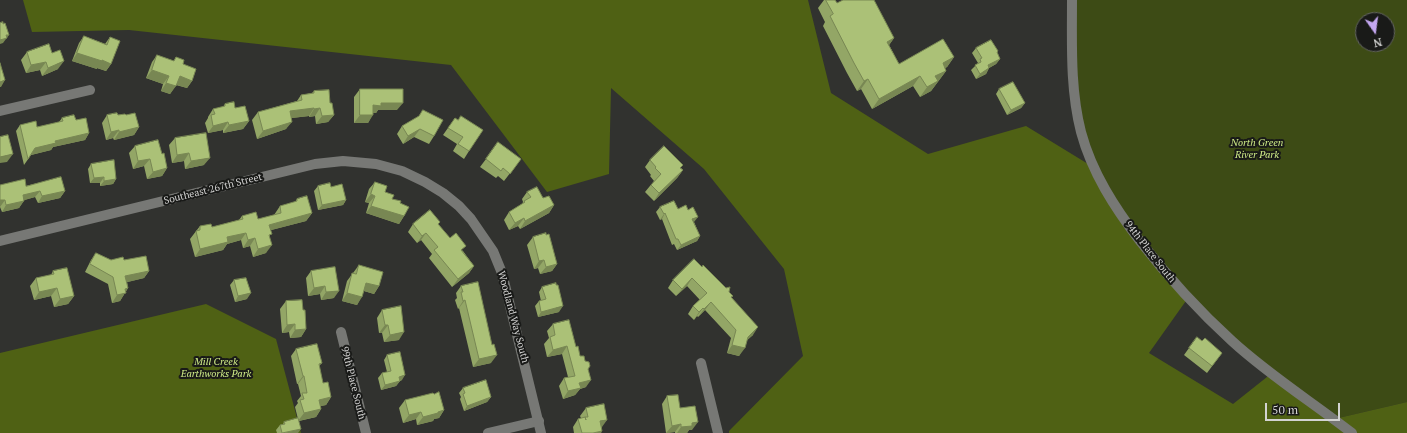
<!DOCTYPE html>
<html>
<head>
<meta charset="utf-8">
<style>
	body { margin:0 }
	#map { position:relative; width:1407px; height:433px; overflow:hidden; background:#31322f; font-family:"PT Serif",serif }
	canvas { display:block }
	.north { position:absolute; left:1355px; top:12px; width:40px; height:40px; box-sizing:border-box; background:#191a18; border:1px solid #636462; border-radius:50%; rotate:166deg; font-size:11px; font-weight:700; line-height:16px; text-align:center; color:#d3d3d2 }
	.north::after { content:''; display:block; margin:auto; width:14px; height:18px; background:#c4a7f1; clip-path:polygon(50% 0,100% 100%,50% 72%,0 100%) }
	.scale { position:absolute; left:1265px; top:403px; width:75px; height:18px; box-sizing:border-box; border:2px solid #d3d3d2; border-top:0; padding-left:5px; font-size:12px; line-height:14px; white-space:nowrap; color:#d3d3d2; -webkit-text-stroke:3px #191a18; paint-order:stroke }
</style>
</head>
<body>
<div id="map">
<canvas width="1407" height="433"></canvas>
<div class="north">N</div>
<div class="scale">50 m</div>
</div>
<script>
const ctx = document.querySelector('canvas').getContext('2d');
ctx.lineJoin = 'round';
function fill(path, color) {
  ctx.fillStyle = color;
  ctx.fill(path, 'evenodd');
}
function strokePath(path, color, width, dash) {
  ctx.strokeStyle = color;
  ctx.lineWidth = width;
  ctx.lineCap = dash ? 'butt' : 'round';
  ctx.setLineDash(dash || []);
  ctx.stroke(path);
}
function drawText(font, color, halo, rows, align = 'center') {
  ctx.font = font + ' "PT Serif",serif';
  ctx.lineWidth = 4;
  ctx.setLineDash([]);
  ctx.textBaseline = 'middle';
  ctx.strokeStyle = halo;
  ctx.fillStyle = color;
  for (const [text, x, y, turn = 0] of rows) {
    ctx.save();
    ctx.translate(x, y);
    ctx.rotate((+turn || 0) * Math.PI / 180);
    ctx.textAlign = isNaN(turn) ? turn : align;
    if (halo) ctx.strokeText(text, 0, 0);
    ctx.fillText(text, 0, 0);
    ctx.restore();
  }
}
fill(new Path2D(`
	M 1072,0 L 1407,0 L 1407,402 L 1334,419 L 1232,342 L 1118,210 L 1081,133 ZM 1363,20 L 1387,20 L 1387,44 L 1363,44 Z`), '#3d4b15');
fill(new Path2D(`
	M 23,0 L 808,0 L 831,93 L 928,154 L 1026,126 L 1093,167 L 1100,179 L 1188,298 L 1149,353 L 1233,404 L 1272,373 L 1334,419 L 1407,402 L 1407,433 L 729,433 L 729,431 L 803,356 L 784,269 L 704,169 L 611,88 L 609,174 L 547,192 L 451,65 L 129,30 L 32,32 Z
	M 206,304 L 276,339 L 301,433 L 0,433 L 0,353 Z`), '#4f6114');
strokePath(new Path2D(`
	M 0,111 L 90,90
	M 341,332 L 366,433
	M 701,363 L 718,433
	M 488,433 L 539,421`), '#777875', 10);
strokePath(new Path2D(`
	M 1072,0 C 1072,44 1070,89 1081,132 C 1092,173 1115,208 1140,241 C 1168,277 1198,310 1232,341 C 1269,375 1312,402 1352,433
	M 0,241 L 315,164 L 343,161 L 376,164 L 402,171 L 425,182 L 443,193 L 459,206 L 471,219 L 493,251 L 502,273 L 541,433`), '#777875', 10);
fill(new Path2D(`
	M 824,0 L 835,0 L 837,3 L 894,38 L 889,45 L 899,64 L 954,57 L 947,67 L 945,68 L 946,71 L 931,91 L 920,97 L 913,86 L 872,109 L 861,89 L 857,91 L 847,73 L 823,26 L 825,22 L 818,8 Z
	M 84,36 L 105,44 L 110,37 L 111,64 L 106,71 L 97,68 L 97,69 L 72,61 L 79,43 Z
	M 976,48 L 997,52 L 1000,59 L 996,64 L 989,68 L 986,74 L 976,79 L 971,70 L 978,63 L 972,53 Z
	M 27,52 L 52,53 L 58,69 L 42,76 L 40,70 L 26,73 L 21,60 Z
	M 157,55 L 174,61 L 176,57 L 183,64 L 192,81 L 187,88 L 176,85 L 170,94 L 161,91 L 163,84 L 146,78 L 152,62 Z
	M 360,89 L 397,110 L 378,110 L 376,113 L 373,113 L 368,123 L 354,123 L 354,97 Z
	M 999,89 L 1025,103 L 1021,108 L 1007,115 L 996,94 Z
	M 314,91 L 330,103 L 334,115 L 328,122 L 316,124 L 315,116 L 309,117 L 309,116 L 291,118 L 286,129 L 257,139 L 252,120 L 258,112 L 297,101 L 301,95 L 312,93 Z
	M 225,104 L 235,108 L 249,121 L 243,129 L 223,133 L 223,130 L 208,133 L 205,123 L 208,118 L 208,117 L 213,109 L 223,107 Z
	M 423,110 L 434,136 L 429,144 L 414,137 L 403,144 L 397,134 L 402,126 L 418,117 Z
	M 107,115 L 126,115 L 139,127 L 134,135 L 114,140 L 113,138 L 106,140 L 102,123 Z
	M 62,118 L 76,120 L 89,133 L 85,140 L 53,147 L 51,150 L 31,155 L 24,165 L 16,131 L 20,125 L 37,127 L 59,122 Z
	M 455,118 L 469,151 L 464,159 L 453,151 L 457,144 L 443,135 Z
	M 175,138 L 204,165 L 185,169 L 184,161 L 172,163 L 169,145 Z
	M 135,146 L 162,154 L 167,168 L 162,176 L 147,179 L 144,166 L 133,169 L 129,153 Z
	M 486,159 L 521,159 L 504,181 L 498,176 L 496,178 L 480,167 Z
	M 650,160 L 681,168 L 683,170 L 677,178 L 654,201 L 645,192 L 654,181 L 650,176 L 651,175 L 645,167 Z
	M 91,164 L 116,179 L 113,184 L 100,186 L 100,183 L 90,183 L 88,169 Z
	M 375,182 L 392,199 L 400,203 L 404,216 L 399,224 L 366,213 L 369,203 L 365,202 L 369,189 Z
	M 0,185 L 26,186 L 65,191 L 60,198 L 38,203 L 35,197 L 24,200 L 19,208 L 2,212 L 0,207 Z
	M 318,186 L 331,187 L 346,200 L 343,205 L 318,210 L 314,191 Z
	M 527,192 L 554,205 L 549,213 L 520,229 L 518,226 L 509,230 L 504,220 L 509,212 L 522,204 L 523,202 L 522,199 Z
	M 297,199 L 312,213 L 306,221 L 271,230 L 266,253 L 253,257 L 250,246 L 243,248 L 241,240 L 227,244 L 223,250 L 195,257 L 190,239 L 200,226 L 212,227 L 239,220 L 242,216 L 258,219 L 274,215 L 280,206 L 295,202 Z
	M 660,207 L 678,209 L 694,222 L 700,236 L 697,241 L 677,250 L 674,244 L 672,245 L 662,219 L 660,220 L 656,212 Z
	M 413,224 L 438,224 L 450,238 L 463,251 L 474,266 L 469,273 L 452,287 L 429,258 L 432,254 L 421,240 L 417,243 L 408,232 Z
	M 533,237 L 557,264 L 552,271 L 540,274 L 538,268 L 534,269 L 527,245 Z
	M 96,253 L 111,260 L 124,260 L 149,271 L 144,278 L 127,282 L 128,288 L 120,301 L 112,303 L 108,284 L 85,272 L 91,260 Z
	M 359,265 L 379,286 L 374,294 L 364,291 L 357,305 L 342,301 L 347,281 Z
	M 335,267 L 334,298 L 321,300 L 320,294 L 308,296 L 306,278 L 311,271 Z
	M 702,267 L 733,296 L 731,298 L 753,335 L 747,340 L 739,356 L 727,353 L 731,338 L 705,310 L 698,317 L 697,316 L 694,320 L 688,314 L 693,306 L 700,300 L 687,286 L 676,296 L 668,288 L 673,280 Z
	M 53,271 L 74,296 L 68,304 L 54,307 L 51,296 L 34,300 L 30,286 L 36,278 L 51,275 Z
	M 234,280 L 247,299 L 235,302 L 230,285 Z
	M 461,286 L 491,363 L 473,367 L 459,308 L 458,309 L 455,300 L 457,298 L 456,293 Z
	M 542,287 L 559,312 L 538,317 L 535,306 L 539,301 L 541,301 L 539,292 Z
	M 286,301 L 303,310 L 306,329 L 301,337 L 290,338 L 289,332 L 282,333 L 280,309 Z
	M 382,310 L 399,340 L 384,342 L 382,333 L 379,333 L 377,318 Z
	M 553,324 L 576,347 L 580,356 L 585,361 L 588,369 L 586,387 L 580,389 L 575,395 L 563,399 L 559,386 L 564,378 L 568,377 L 562,354 L 547,357 L 544,344 L 549,338 L 547,331 Z
	M 1202,341 L 1222,353 L 1207,373 L 1184,355 L 1189,348 Z
	M 296,349 L 322,363 L 319,366 L 323,383 L 331,397 L 326,405 L 320,406 L 321,409 L 316,417 L 299,421 L 298,433 L 277,433 L 276,430 L 280,425 L 283,424 L 284,422 L 298,419 L 295,407 L 298,403 L 297,401 L 301,396 L 298,384 L 297,384 L 291,356 Z
	M 387,355 L 402,380 L 400,381 L 396,386 L 381,390 L 378,378 L 382,373 L 387,372 L 384,360 Z
	M 463,388 L 491,397 L 487,402 L 464,411 L 460,399 L 461,397 L 459,393 Z
	M 667,396 L 680,408 L 692,430 L 689,430 L 687,433 L 675,433 L 675,432 L 666,433 L 662,404 Z
	M 405,400 L 444,410 L 439,418 L 434,419 L 433,421 L 417,425 L 416,419 L 403,423 L 399,408 Z
	M 586,408 L 602,427 L 601,433 L 574,433 L 573,427 L 578,419 L 581,418 L 580,416 Z`), '#93a666');
fill(new Path2D(`
	M 6,35 L 9,35 L 3,43 L 0,44 L 0,40 Z
	M 894,38 L 887,48 L 887,42 Z
	M 77,53 L 102,60 L 111,64 L 106,71 L 97,68 L 97,69 L 72,61 Z
	M 954,57 L 947,67 L 936,73 L 943,63 Z
	M 1000,59 L 996,64 L 984,71 L 988,65 Z
	M 64,61 L 58,69 L 42,76 L 48,68 Z
	M 46,62 L 40,70 L 26,73 L 31,65 Z
	M 989,68 L 986,74 L 976,79 L 980,74 Z
	M 152,70 L 169,76 L 163,84 L 146,78 Z
	M 946,71 L 931,91 L 920,97 L 935,76 Z
	M 180,76 L 192,81 L 187,88 L 174,84 Z
	M 920,76 L 913,86 L 872,109 L 879,99 Z
	M 868,79 L 861,89 L 857,91 L 864,81 Z
	M 5,80 L 1,87 L 0,87 L 0,82 Z
	M 166,83 L 176,86 L 170,94 L 161,91 Z
	M 381,103 L 403,103 L 397,110 L 378,110 L 376,113 L 367,113 L 373,105 Z
	M 1025,103 L 1021,108 L 1007,115 L 1011,110 Z
	M 314,108 L 309,116 L 284,119 L 290,111 Z
	M 320,108 L 315,116 L 309,117 L 314,109 Z
	M 334,115 L 328,122 L 316,124 L 322,116 Z
	M 360,115 L 373,115 L 368,123 L 354,123 Z
	M 249,121 L 243,129 L 223,133 L 229,125 Z
	M 228,122 L 223,130 L 208,133 L 213,126 Z
	M 292,122 L 286,129 L 257,139 L 263,131 Z
	M 139,127 L 134,135 L 114,140 L 119,132 Z
	M 420,129 L 414,137 L 403,144 L 408,136 Z
	M 119,130 L 113,138 L 106,140 L 111,132 Z
	M 89,133 L 85,140 L 53,147 L 51,150 L 31,155 L 35,148 L 55,141 Z
	M 189,153 L 184,161 L 172,163 L 177,155 Z
	M 13,154 L 7,162 L 0,163 L 0,157 Z
	M 210,158 L 204,165 L 185,169 L 191,161 Z
	M 150,159 L 144,166 L 133,169 L 138,161 Z
	M 167,168 L 162,176 L 147,179 L 153,172 Z
	M 683,170 L 677,178 L 654,201 L 659,193 Z
	M 104,177 L 100,183 L 90,183 L 94,178 Z
	M 116,179 L 113,184 L 100,186 L 104,181 Z
	M 40,191 L 35,197 L 18,202 L 23,195 Z
	M 65,191 L 60,198 L 38,203 L 42,196 Z
	M 371,194 L 375,196 L 369,203 L 365,202 Z
	M 0,200 L 5,200 L 0,207 Z
	M 346,200 L 343,205 L 318,210 L 322,205 Z
	M 24,201 L 19,208 L 2,212 L 6,205 Z
	M 554,205 L 549,213 L 520,229 L 525,221 Z
	M 371,206 L 404,216 L 399,224 L 366,213 Z
	M 312,213 L 306,221 L 264,232 L 269,225 Z
	M 665,213 L 662,219 L 660,220 L 664,214 Z
	M 698,217 L 694,222 L 692,219 Z
	M 524,218 L 518,226 L 509,230 L 515,223 Z
	M 246,233 L 241,240 L 227,244 L 223,250 L 195,257 L 200,249 L 227,237 Z
	M 426,233 L 421,240 L 417,243 L 422,236 Z
	M 700,236 L 697,241 L 677,250 L 681,245 Z
	M 255,238 L 250,246 L 243,248 L 248,240 Z
	M 272,245 L 266,253 L 253,257 L 258,249 Z
	M 544,260 L 538,268 L 534,269 L 539,261 Z
	M 557,264 L 552,271 L 540,274 L 546,267 Z
	M 474,266 L 469,273 L 452,287 L 458,279 Z
	M 149,271 L 144,278 L 120,284 L 125,276 Z
	M 692,278 L 687,286 L 676,296 L 682,289 Z
	M 366,283 L 379,286 L 374,294 L 361,290 Z
	M 325,286 L 320,294 L 308,296 L 314,288 Z
	M 57,288 L 51,296 L 34,300 L 39,292 Z
	M 128,288 L 120,301 L 112,303 L 117,295 L 125,289 Z
	M 339,291 L 334,298 L 321,300 L 326,292 Z
	M 251,293 L 247,299 L 235,302 L 238,296 Z
	M 347,293 L 362,297 L 357,305 L 342,301 Z
	M 74,296 L 68,304 L 54,307 L 60,299 Z
	M 465,300 L 459,308 L 458,309 L 463,301 Z
	M 711,302 L 705,310 L 698,317 L 704,309 Z
	M 563,306 L 559,312 L 538,317 L 541,312 Z
	M 703,308 L 694,320 L 699,312 Z
	M 295,324 L 289,332 L 282,333 L 287,325 Z
	M 385,325 L 388,325 L 382,333 L 379,333 Z
	M 758,327 L 753,335 L 743,344 L 748,337 Z
	M 306,329 L 301,337 L 290,338 L 295,330 Z
	M 404,332 L 399,340 L 384,342 L 390,335 Z
	M 732,345 L 745,348 L 739,356 L 727,353 Z
	M 567,346 L 562,354 L 547,357 L 553,350 Z
	M 497,355 L 491,363 L 473,367 L 479,359 Z
	M 405,375 L 402,380 L 395,382 L 399,377 Z
	M 303,376 L 304,376 L 298,384 L 297,384 Z
	M 591,380 L 586,387 L 580,389 L 575,395 L 563,399 L 568,391 L 579,383 Z
	M 400,381 L 396,386 L 381,390 L 385,385 Z
	M 331,397 L 326,405 L 313,408 L 319,400 Z
	M 491,397 L 487,402 L 464,411 L 467,406 Z
	M 321,409 L 316,417 L 298,421 L 304,413 Z
	M 444,410 L 439,418 L 434,419 L 433,421 L 417,425 L 423,417 Z
	M 421,412 L 416,419 L 403,423 L 409,415 Z
	M 607,420 L 602,427 L 595,429 L 600,421 Z
	M 698,422 L 692,430 L 689,430 L 687,433 L 677,433 L 681,427 L 692,423 Z
	M 681,424 L 675,432 L 666,433 L 672,426 Z
	M 301,429 L 298,433 L 284,433 Z
	M 602,431 L 601,433 L 593,433 Z`), '#788753');
const building = new Path2D(`
	M 826,0 L 835,0 L 837,3 L 843,0 L 874,0 L 894,38 L 887,42 L 899,64 L 943,39 L 954,57 L 943,63 L 946,71 L 935,76 L 938,81 L 927,87 L 920,76 L 879,99 L 868,79 L 864,81 L 854,63 L 830,16 L 833,14 Z
	M 3,22 L 3,24 L 5,23 L 9,35 L 6,35 L 7,38 L 0,40 L 0,23 Z
	M 84,36 L 107,45 L 110,37 L 120,41 L 111,64 L 102,60 L 102,61 L 77,53 Z
	M 991,40 L 998,51 L 997,52 L 1000,59 L 988,65 L 989,68 L 980,74 L 975,65 L 981,62 L 980,59 L 982,58 L 976,48 Z
	M 49,44 L 52,53 L 60,50 L 64,61 L 48,68 L 46,62 L 31,65 L 27,52 Z
	M 157,55 L 174,61 L 176,57 L 184,60 L 183,64 L 196,69 L 192,81 L 180,76 L 176,86 L 166,83 L 169,76 L 152,70 Z
	M 0,63 L 5,80 L 0,82 Z
	M 1013,82 L 1025,103 L 1011,110 L 999,89 Z
	M 360,89 L 403,89 L 403,103 L 381,103 L 381,106 L 373,105 L 373,115 L 360,115 Z
	M 329,90 L 330,103 L 332,103 L 334,115 L 322,116 L 320,108 L 314,109 L 314,108 L 290,111 L 292,122 L 263,131 L 258,112 L 302,100 L 301,95 L 314,93 L 314,91 Z
	M 234,102 L 235,108 L 245,106 L 249,121 L 229,125 L 228,122 L 213,126 L 211,115 L 215,114 L 213,109 L 225,106 L 225,104 Z
	M 423,110 L 443,120 L 434,136 L 420,129 L 408,136 L 402,126 L 419,116 Z
	M 117,113 L 118,115 L 125,114 L 126,115 L 135,113 L 139,127 L 119,132 L 119,130 L 111,132 L 107,115 Z
	M 74,115 L 76,120 L 86,118 L 89,133 L 55,141 L 56,143 L 35,148 L 28,159 L 20,125 L 36,121 L 37,127 L 63,121 L 62,118 Z
	M 461,116 L 483,130 L 469,151 L 458,144 L 463,137 L 448,128 L 455,118 L 458,120 Z
	M 206,133 L 210,158 L 191,161 L 189,153 L 177,155 L 175,138 Z
	M 8,135 L 13,154 L 0,157 L 0,137 Z
	M 158,140 L 162,154 L 164,153 L 167,168 L 153,172 L 150,159 L 138,161 L 135,146 Z
	M 498,142 L 521,159 L 510,174 L 503,168 L 501,171 L 486,159 Z
	M 664,146 L 683,165 L 680,168 L 683,170 L 659,193 L 651,185 L 661,174 L 655,168 L 656,167 L 650,160 Z
	M 114,160 L 116,179 L 104,181 L 104,177 L 94,178 L 91,164 Z
	M 61,177 L 65,191 L 42,196 L 40,191 L 23,195 L 24,201 L 6,205 L 5,200 L 0,200 L 0,185 L 25,179 L 26,186 Z
	M 375,182 L 387,186 L 385,192 L 394,195 L 392,199 L 401,201 L 400,203 L 409,207 L 404,216 L 371,206 L 375,196 L 371,194 Z
	M 330,183 L 331,187 L 342,184 L 346,200 L 322,205 L 318,186 Z
	M 537,187 L 543,198 L 549,196 L 554,205 L 525,221 L 524,218 L 515,223 L 509,212 L 525,202 L 524,201 L 531,197 L 527,192 Z
	M 307,196 L 312,213 L 269,225 L 272,234 L 269,235 L 272,245 L 258,249 L 255,238 L 248,240 L 246,233 L 227,237 L 228,242 L 200,249 L 196,231 L 200,230 L 200,226 L 211,224 L 212,227 L 243,219 L 242,216 L 256,212 L 258,219 L 281,213 L 280,206 L 297,201 L 297,199 Z
	M 674,201 L 678,209 L 686,205 L 688,210 L 693,207 L 698,217 L 692,219 L 700,236 L 681,245 L 678,239 L 676,239 L 665,213 L 664,214 L 660,207 Z
	M 430,210 L 440,222 L 438,224 L 450,238 L 456,233 L 466,246 L 461,250 L 474,266 L 458,279 L 434,250 L 438,247 L 426,233 L 422,236 L 413,224 Z
	M 546,233 L 546,235 L 549,234 L 557,264 L 546,267 L 544,260 L 539,261 L 533,237 Z
	M 96,253 L 111,260 L 123,257 L 124,260 L 146,256 L 149,271 L 125,276 L 128,288 L 125,289 L 126,293 L 117,295 L 113,277 L 90,264 Z
	M 694,259 L 702,267 L 703,265 L 726,288 L 730,287 L 729,292 L 733,296 L 731,297 L 758,327 L 748,337 L 745,348 L 732,345 L 736,330 L 711,302 L 704,309 L 703,308 L 699,312 L 693,306 L 707,293 L 692,278 L 682,289 L 673,280 Z
	M 359,265 L 383,272 L 379,286 L 366,283 L 362,297 L 347,293 L 352,273 L 356,274 Z
	M 335,267 L 339,291 L 326,292 L 325,286 L 314,288 L 311,271 Z
	M 67,268 L 74,296 L 60,299 L 57,288 L 39,292 L 36,278 L 54,274 L 53,271 Z
	M 246,278 L 251,293 L 238,296 L 234,280 Z
	M 478,282 L 492,345 L 494,344 L 497,355 L 479,359 L 465,300 L 463,301 L 461,292 L 463,292 L 461,286 Z
	M 556,283 L 556,285 L 558,285 L 563,306 L 541,312 L 539,301 L 546,299 L 542,287 Z
	M 302,300 L 303,310 L 305,310 L 306,329 L 295,330 L 295,324 L 287,325 L 286,301 Z
	M 401,306 L 404,332 L 390,335 L 388,325 L 385,325 L 382,310 Z
	M 569,320 L 576,347 L 578,346 L 580,356 L 584,356 L 585,361 L 589,362 L 590,366 L 588,369 L 591,380 L 579,383 L 581,388 L 568,391 L 564,378 L 575,376 L 567,346 L 553,350 L 550,337 L 555,335 L 553,324 Z
	M 1197,337 L 1202,341 L 1205,338 L 1222,353 L 1212,366 L 1189,348 Z
	M 317,344 L 322,363 L 319,364 L 323,383 L 328,382 L 331,397 L 319,400 L 321,409 L 304,413 L 300,400 L 304,399 L 302,393 L 307,393 L 304,376 L 303,376 L 296,349 Z
	M 400,352 L 405,375 L 399,377 L 400,381 L 385,385 L 382,373 L 391,371 L 387,355 Z
	M 486,380 L 491,397 L 467,406 L 463,394 L 465,393 L 463,388 Z
	M 439,392 L 444,410 L 438,412 L 438,413 L 423,417 L 421,412 L 409,415 L 405,400 L 433,393 L 434,394 Z
	M 678,395 L 680,408 L 695,406 L 698,422 L 692,423 L 692,426 L 681,427 L 681,424 L 672,426 L 667,396 Z
	M 604,404 L 607,420 L 600,421 L 602,431 L 593,433 L 582,433 L 578,419 L 585,417 L 586,420 L 585,417 L 588,417 L 586,408 Z
	M 298,418 L 301,429 L 282,433 L 280,425 L 285,424 L 284,422 Z`);
fill(building, '#abc177');
strokePath(building, '#788753', 1);
drawText('italic 10px', '#cfec87', '#191a18', [
	["North Green",1257,143],
	["River Park",1257,155],
	["Mill Creek",216,362],
	["Earthworks Park",216,374]
]);
drawText('10px', '#d3d3d2', '#191a18', [
	["Southeast 267th Street",213,189,-14],
	["94th Place South",1150,252,52],
	["Woodland Way South",513,317,75],
	["99th Place South",353,383,76]
]);
</script>
</body>
</html>
